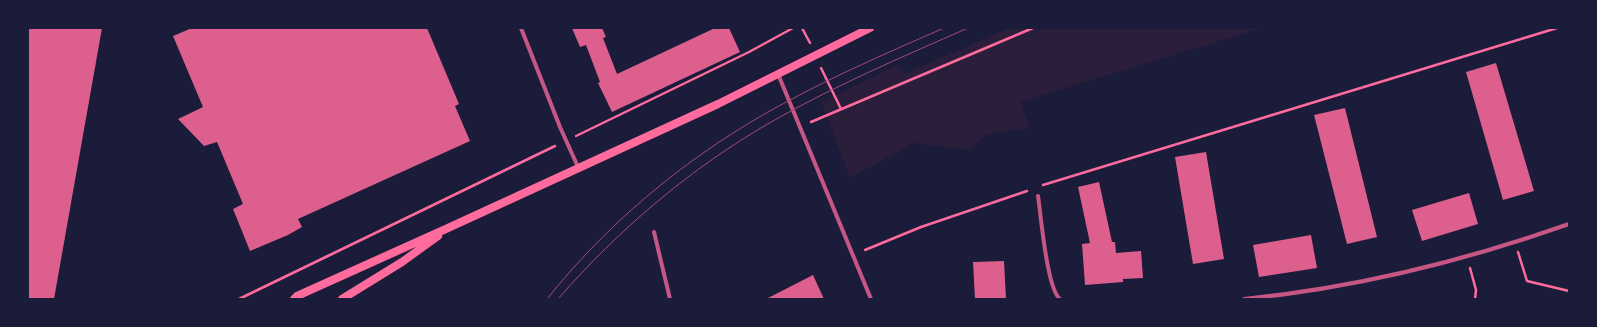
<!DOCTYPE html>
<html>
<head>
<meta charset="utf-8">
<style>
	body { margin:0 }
	#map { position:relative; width:1597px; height:327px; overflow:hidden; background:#1b1b3a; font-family:"Asap Condensed",sans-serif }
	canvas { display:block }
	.frame { position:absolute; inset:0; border:29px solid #1b1b3a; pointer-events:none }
</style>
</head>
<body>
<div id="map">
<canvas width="1597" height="327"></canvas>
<div class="frame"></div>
</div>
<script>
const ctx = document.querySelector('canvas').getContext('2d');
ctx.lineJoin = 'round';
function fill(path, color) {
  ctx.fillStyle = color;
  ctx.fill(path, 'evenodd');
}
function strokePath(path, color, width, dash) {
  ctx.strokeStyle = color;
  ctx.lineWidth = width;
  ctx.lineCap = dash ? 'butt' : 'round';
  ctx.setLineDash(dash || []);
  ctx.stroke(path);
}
fill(new Path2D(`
	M 1009,28 L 1262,28 L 1020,102 L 1030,128 L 987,134 L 969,150 L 914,143 L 850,178 L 821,102 L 898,65 L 904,74 Z`), '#2a1e3b');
fill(new Path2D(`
	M 28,28 L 102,28 L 54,299 L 28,299 Z
	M 192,28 L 427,28 L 459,104 L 455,106 L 470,141 L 298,219 L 302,227 L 288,235 L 250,251 L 233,209 L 243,204 L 217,142 L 204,146 L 178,119 L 203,107 L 173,36 Z
	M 572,28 L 602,28 L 606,37 L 603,38 L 617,74 L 715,28 L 729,28 L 740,52 L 612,112 L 598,83 L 600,82 L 586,45 L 580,47 Z
	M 1496,63 L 1534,191 L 1503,200 L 1466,72 Z
	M 1345,108 L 1377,237 L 1347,244 L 1314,115 Z
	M 1206,152 L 1224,259 L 1193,264 L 1175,157 Z
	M 1099,182 L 1112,242 L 1115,242 L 1116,253 L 1141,251 L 1143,278 L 1123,279 L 1123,282 L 1085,285 L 1082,244 L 1090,243 L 1078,187 Z
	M 1469,193 L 1478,224 L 1422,241 L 1412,210 Z
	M 1311,235 L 1317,268 L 1259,277 L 1253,245 Z
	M 1004,261 L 1006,299 L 975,299 L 973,262 Z
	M 813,275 L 824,299 L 766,299 Z`), '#dd5f8e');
strokePath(new Path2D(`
	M 802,28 L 810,43
	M 821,68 L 841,109
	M 811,122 L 1033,28
	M 576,136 L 749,52 L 793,28
	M 1043,185 L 1557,28
	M 865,250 L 921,227 L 1027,191
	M 1518,252 L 1527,281 L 1569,291
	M 1470,268 L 1476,290 L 1475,299
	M 239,299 L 555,146`), '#ff6b9d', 2.5);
strokePath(new Path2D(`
	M 521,28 L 560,127 L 578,167
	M 778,74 L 871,299
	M 1038,196 C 1041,216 1047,289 1060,299
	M 654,232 L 670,299
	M 1244,299 C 1355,288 1464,261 1569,224`), '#c65784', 4);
strokePath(new Path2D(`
	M 294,299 L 297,296 L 448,228 L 718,104 L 870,28
	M 342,299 L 402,262 L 438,236`), '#ff6b9d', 8);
strokePath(new Path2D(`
	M 547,299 C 606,225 680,163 761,116 C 820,82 882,55 944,28
	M 558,299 C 619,229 691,168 771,122 C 834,86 902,57 968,28`), '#a44b75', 1);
</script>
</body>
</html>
